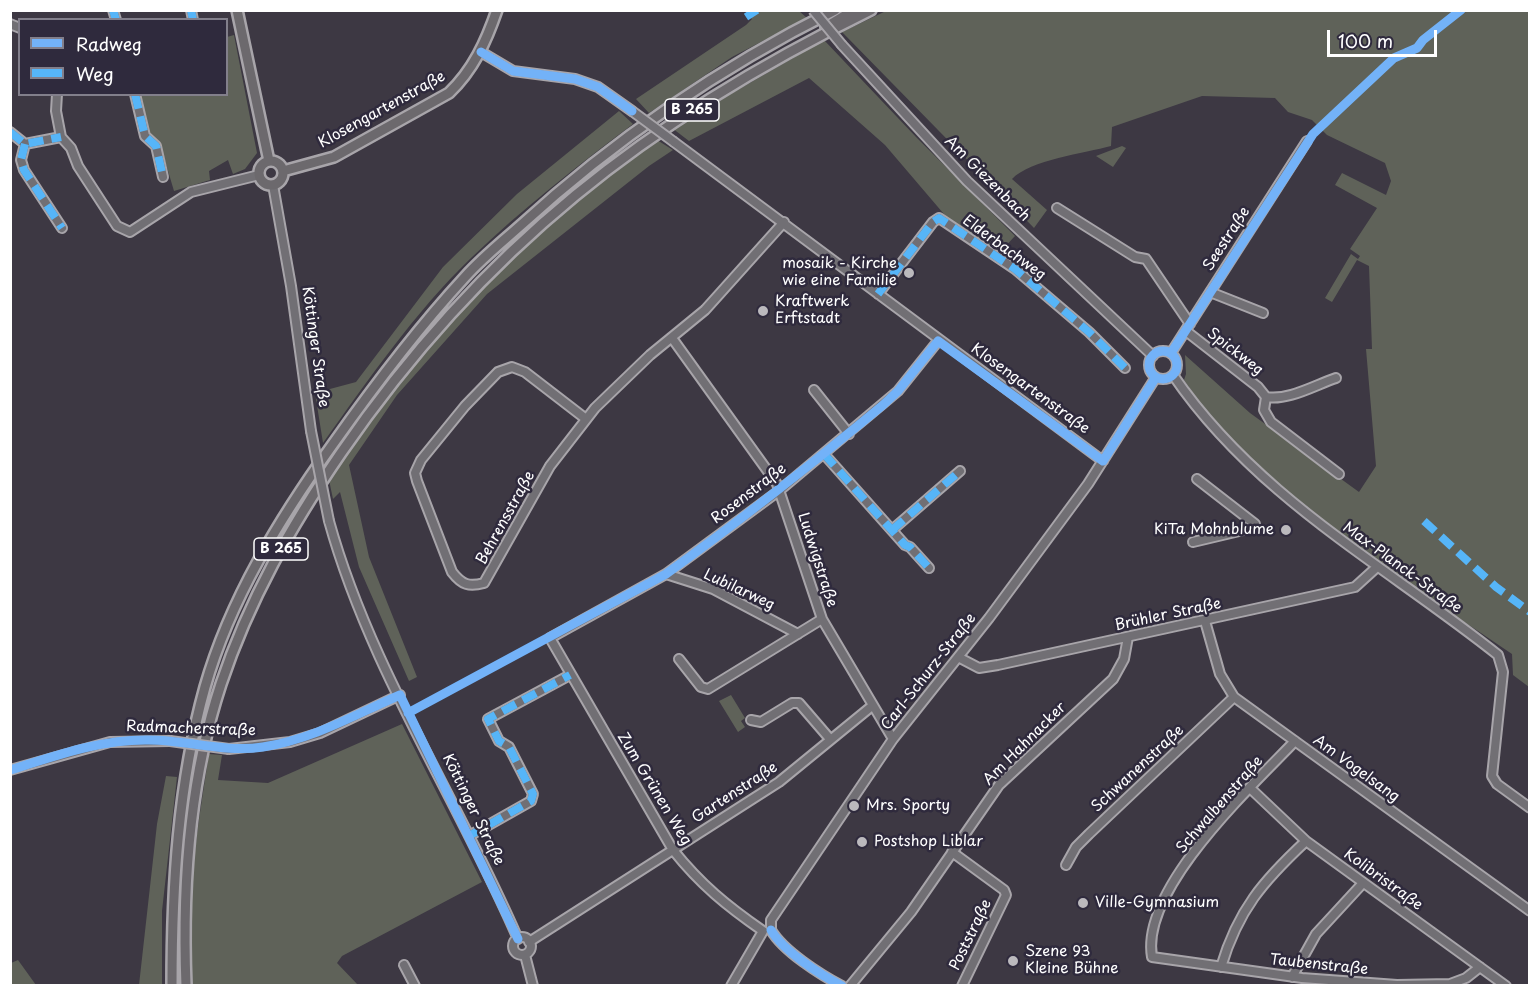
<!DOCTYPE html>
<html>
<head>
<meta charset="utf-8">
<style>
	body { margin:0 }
	#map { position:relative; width:1540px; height:996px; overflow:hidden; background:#3d3843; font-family:"Playpen Sans",sans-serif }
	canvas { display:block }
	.frame { position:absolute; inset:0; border:12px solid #fff; pointer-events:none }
	.legend { position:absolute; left:18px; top:18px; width:210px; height:78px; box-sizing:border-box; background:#2f2a3d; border:2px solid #827f8b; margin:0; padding:8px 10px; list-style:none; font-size:18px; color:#fff }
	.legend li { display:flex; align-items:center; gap:12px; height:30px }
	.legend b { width:30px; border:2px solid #827f8b }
	.scale { position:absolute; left:1327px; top:30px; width:110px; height:27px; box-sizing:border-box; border:3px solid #fff; border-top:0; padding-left:8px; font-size:18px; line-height:21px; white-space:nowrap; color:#fff; -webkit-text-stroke:4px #2f2a3d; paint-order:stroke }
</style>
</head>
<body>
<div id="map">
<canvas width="1540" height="996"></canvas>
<div class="frame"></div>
<ul class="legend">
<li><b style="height:8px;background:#73b2f8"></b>Radweg</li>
<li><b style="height:8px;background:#56b5f8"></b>Weg</li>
</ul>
<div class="scale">100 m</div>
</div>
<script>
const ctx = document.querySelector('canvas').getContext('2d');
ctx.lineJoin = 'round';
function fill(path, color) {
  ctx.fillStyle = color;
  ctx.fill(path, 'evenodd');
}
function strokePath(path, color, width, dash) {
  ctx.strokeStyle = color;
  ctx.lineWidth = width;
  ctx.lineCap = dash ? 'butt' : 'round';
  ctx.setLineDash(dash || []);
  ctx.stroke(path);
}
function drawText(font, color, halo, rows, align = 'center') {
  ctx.font = font + ' "Playpen Sans",sans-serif';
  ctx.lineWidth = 5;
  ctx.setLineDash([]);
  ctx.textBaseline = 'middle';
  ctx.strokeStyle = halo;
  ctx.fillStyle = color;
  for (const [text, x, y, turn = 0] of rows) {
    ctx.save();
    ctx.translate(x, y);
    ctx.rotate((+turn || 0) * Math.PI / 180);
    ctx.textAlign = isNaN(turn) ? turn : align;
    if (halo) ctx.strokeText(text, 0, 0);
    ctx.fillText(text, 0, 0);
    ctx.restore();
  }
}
fill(new Path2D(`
	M 888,10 L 1529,11 L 1529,687 L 1513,675 L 1512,654 C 1396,574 1263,500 1184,380 L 1186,374 L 1185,355 L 1250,413 L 1359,492 L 1376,466 L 1366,349 L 1372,349 L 1369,266 L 1357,260 L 1332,302 L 1325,298 L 1351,254 L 1358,259 L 1360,256 L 1350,249 L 1377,208 L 1335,185 L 1342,173 L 1386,195 L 1391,181 L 1385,163 L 1327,135 L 1312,120 L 1288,112 L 1275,98 L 1202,96 L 1112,127 L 1111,146 C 1085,153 1030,160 1012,179 L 1047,210 L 1034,228 L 842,32 Z
	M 745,11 L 799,11 L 807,18 L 732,57 L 649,113 L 636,99 L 746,25 L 752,19 Z
	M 234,35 L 257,153 L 245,169 L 233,174 L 228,160 L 209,171 L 210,180 L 174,191 L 160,144 L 149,134 L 139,95 L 226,94 L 227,37 Z
	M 824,40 L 916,137 L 1015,236 L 1000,252 L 949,220 L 885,145 L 809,78 L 689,141 L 672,128 Z
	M 619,111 L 633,124 C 577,166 522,209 471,258 C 414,313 369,379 323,443 L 315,393 L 356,382 L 443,267 L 517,194 Z
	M 657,140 L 673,150 L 649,166 L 487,294 L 397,395 L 349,465 L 369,557 L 417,677 L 409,681 L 359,567 L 340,492 L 333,499 L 329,480 C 348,452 366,424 386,397 C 459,297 556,212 657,140 Z
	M 1122,146 L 1126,148 L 1113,167 L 1096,156 Z
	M 731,695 L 745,718 L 741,721 L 745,727 L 738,732 L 719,701 Z
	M 402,724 L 482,882 L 342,956 L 337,963 L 358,985 L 192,986 C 184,907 197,831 209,754 L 222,755 L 218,780 L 268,783 Z
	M 166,776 L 177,777 L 162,911 L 162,985 L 139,985 L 157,824 Z
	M 18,960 L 36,985 L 11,985 L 11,963 Z`), '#5f6259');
const minor = new Path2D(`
	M 113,10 L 116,20
	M 191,10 L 193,20
	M 10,24 L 20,28
	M 842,45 L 967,181 L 1153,356
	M 481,52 L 513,71 L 575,79 L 598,87 L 632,111
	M 57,94 L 56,111 L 61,137 L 71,148 L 78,166 L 117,226 L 130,232 L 191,192 L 259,175
	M 135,94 L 145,136 L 156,146 L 163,177
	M 10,132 L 25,144 L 61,137
	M 674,142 L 1103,461
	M 25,144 L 21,160 L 24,170 L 62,228
	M 273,185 L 291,286 L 311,431
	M 1057,208 L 1135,257 L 1146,259 L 1190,324
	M 1210,292 L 1263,313
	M 878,294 L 933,222 L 939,218 L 1015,269 L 1089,332 L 1125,368
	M 1186,331 L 1258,387 L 1266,397 L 1264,410 L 1271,422 L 1339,474
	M 672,338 L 777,484 L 822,619 L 893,739
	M1149 365a14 14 0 1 1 28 0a14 14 0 1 1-28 0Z
	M 1171,353 L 1307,141
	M 1173,375 C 1257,498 1385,565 1498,655 L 1503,672 L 1492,776 L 1497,784 L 1530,808
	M 814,390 L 849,434
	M 1266,397 C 1288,401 1315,385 1336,378
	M 586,419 L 525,372 L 512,367 L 498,372 L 465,406 L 421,460 L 415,473 L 417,481 L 452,572 C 462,585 469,587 484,583 L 550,466 L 595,408 L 650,355 L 705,310 L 784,222
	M 824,454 L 905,545 L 910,547 L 929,568
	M 329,521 C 370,669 458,799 518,939
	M 892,530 L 960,471
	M 1193,542 L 1252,528 L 1255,524 L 1197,479
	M 666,574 L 713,589 L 798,634
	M 1205,621 L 1220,674 L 1234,697 L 1530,911
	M 958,657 L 979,668 L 998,665 L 1355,587 L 1377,567
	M 679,659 L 701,687 L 708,689 L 822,619
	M 751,720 L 761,722 L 792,703 L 799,703 L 830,739
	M 1295,741 C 1251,787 1140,889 1152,957 L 1302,978 L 1397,985 L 1450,984 L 1466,978 L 1480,967
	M 229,749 L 290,742 L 320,733 L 400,695
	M 10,770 L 110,742 L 170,741
	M 1250,788 L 1306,841 L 1506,986
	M 469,836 L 531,801 L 533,794 L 509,747 L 499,741 L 488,719 L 570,675
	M 952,852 L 1004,890 L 1006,895 L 962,986
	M 1066,865 L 1076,847 L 1089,834 L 1234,697
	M 771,930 L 771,920 L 893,739 L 989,618 L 1088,484 L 1156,377
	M 771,930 C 783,951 821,975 842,986
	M 763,931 C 727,906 701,885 673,850 L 550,638 L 666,574 L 780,490 L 898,391 L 938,341
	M513 946a9 9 0 1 1 18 0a9 9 0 1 1-18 0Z
	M 529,942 L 779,782 L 872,706
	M 525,955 L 533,986
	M 404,965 L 415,986
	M 1221,967 C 1238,910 1263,881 1306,841
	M 1292,977 L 1316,934 L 1363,883
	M 731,986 L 763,931
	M 850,986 L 911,912 L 999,785 L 1113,679 L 1124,659 L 1128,637`);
const major = new Path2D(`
	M 237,10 L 269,161
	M 826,27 L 854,10
	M259 173a12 12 0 1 1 24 0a12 12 0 1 1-24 0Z
	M 283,171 L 334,157 L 449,93 C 473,70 486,42 497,10
	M 172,986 C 172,886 178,784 205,687 C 230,599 280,518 333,444 C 374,386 417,329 465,277 C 482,258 502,242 520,226 C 615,139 721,67 835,10
	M 186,986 C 182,884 189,781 221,684 C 249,600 291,526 341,453 C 482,248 648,119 871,10`);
strokePath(minor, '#a8a5aa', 12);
strokePath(major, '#a8a5aa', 14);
strokePath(minor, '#716f74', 8);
strokePath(major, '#6c696d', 9);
const minorBridge = new Path2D(`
	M 813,10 L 842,45
	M 632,111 L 674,142
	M 311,431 L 329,521
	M 170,741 L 229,749`);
strokePath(minorBridge, '#a8a5aa', 12, []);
strokePath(minorBridge, '#716f74', 8);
strokePath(new Path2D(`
	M 113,10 L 116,20
	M 191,10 L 193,20
	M 746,17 L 757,10
	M 135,94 L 145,136 L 156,146 L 163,177
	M 10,132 L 25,144 L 61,137
	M 25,144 L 21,160 L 24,170 L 62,228
	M 878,294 L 933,222 L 939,218 L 1015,269 L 1089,332 L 1125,368
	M 824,454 L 905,545 L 910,547 L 929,568
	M 1424,521 L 1496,587 L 1530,612
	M 892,530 L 960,471
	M 469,836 L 531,801 L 533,794 L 509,747 L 499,741 L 488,719 L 570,675`), '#56b5f8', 8, [15, 8]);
strokePath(new Path2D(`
	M 481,52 L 513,71 L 575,79 L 598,87 L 632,111
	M1149 365a14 14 0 1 1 28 0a14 14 0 1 1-28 0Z
	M 1171,353 L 1313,134 L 1394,58 L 1417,48 L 1423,40 L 1461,10
	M 408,713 L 666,574 C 741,520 812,464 883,405 L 898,391 L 938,341 L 1103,461 L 1156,377
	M 10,770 C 55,756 101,739 149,740 C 187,740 225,753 263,747 C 314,739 354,715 400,695 L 518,939
	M 771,930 C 783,951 821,975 842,986`), '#73b2f8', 9);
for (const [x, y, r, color] of [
	[909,273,6,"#bbb9bd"],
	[763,311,6,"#bbb9bd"],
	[1286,530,6,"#bbb9bd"],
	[854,806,6,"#bbb9bd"],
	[862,842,6,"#bbb9bd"],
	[1083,903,6,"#bbb9bd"],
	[1013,961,6,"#bbb9bd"]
]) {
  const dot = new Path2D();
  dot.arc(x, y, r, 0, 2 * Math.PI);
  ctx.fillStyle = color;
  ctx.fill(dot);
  strokePath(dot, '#2f2a3d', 2);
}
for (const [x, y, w] of [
	[692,110,54],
	[281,549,54]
]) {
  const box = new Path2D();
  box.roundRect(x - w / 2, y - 11, w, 22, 4.5);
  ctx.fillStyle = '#2f2a3d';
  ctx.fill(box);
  strokePath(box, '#fff', 1.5);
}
drawText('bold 14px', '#fff', null, [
	["B 265",692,110],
	["B 265",281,549]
]);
drawText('15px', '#fff', '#2f2a3d', [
	["Klosengartenstraße",382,110,-29],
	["Am Giezenbach",987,179,45],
	["Seestraße",1227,239,-57],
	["Elderbachweg",1004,248,36],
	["Köttinger Straße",315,347,82],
	["Spickweg",1235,352,38],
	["Klosengartenstraße",1030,389,36],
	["Rosenstraße",749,494,-37],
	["Behrensstraße",506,518,-61],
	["Ludwigstraße",817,560,72],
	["Max-Planck-Straße",1402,568,36],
	["Lubilarweg",739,590,25],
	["Brühler Straße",1168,615,-12],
	["Carl-Schurz-Straße",929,672,-52],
	["Radmacherstraße",191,729,2],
	["Am Hahnacker",1025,744,-45],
	["Schwanenstraße",1138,769,-43],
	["Am Vogelsang",1356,769,36],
	["Zum Grünen Weg",654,789,59],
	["Gartenstraße",735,793,-33],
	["Schwalbenstraße",1220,805,-49],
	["Köttinger Straße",473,810,64],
	["Kolibristraße",1383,880,36],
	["Poststraße",971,935,-64],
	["Taubenstraße",1319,965,6]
]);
drawText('15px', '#fff', '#2f2a3d', [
	["mosaik - Kirche",897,264,"right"],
	["wie eine Familie",897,281,"right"],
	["Kraftwerk",775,302],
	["Erftstadt",775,319],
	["KiTa Mohnblume",1274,530,"right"],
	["Mrs. Sporty",866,806],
	["Postshop Liblar",874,842],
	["Ville-Gymnasium",1095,903],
	["Szene 93",1025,952],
	["Kleine Bühne",1025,969]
], 'left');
</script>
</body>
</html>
